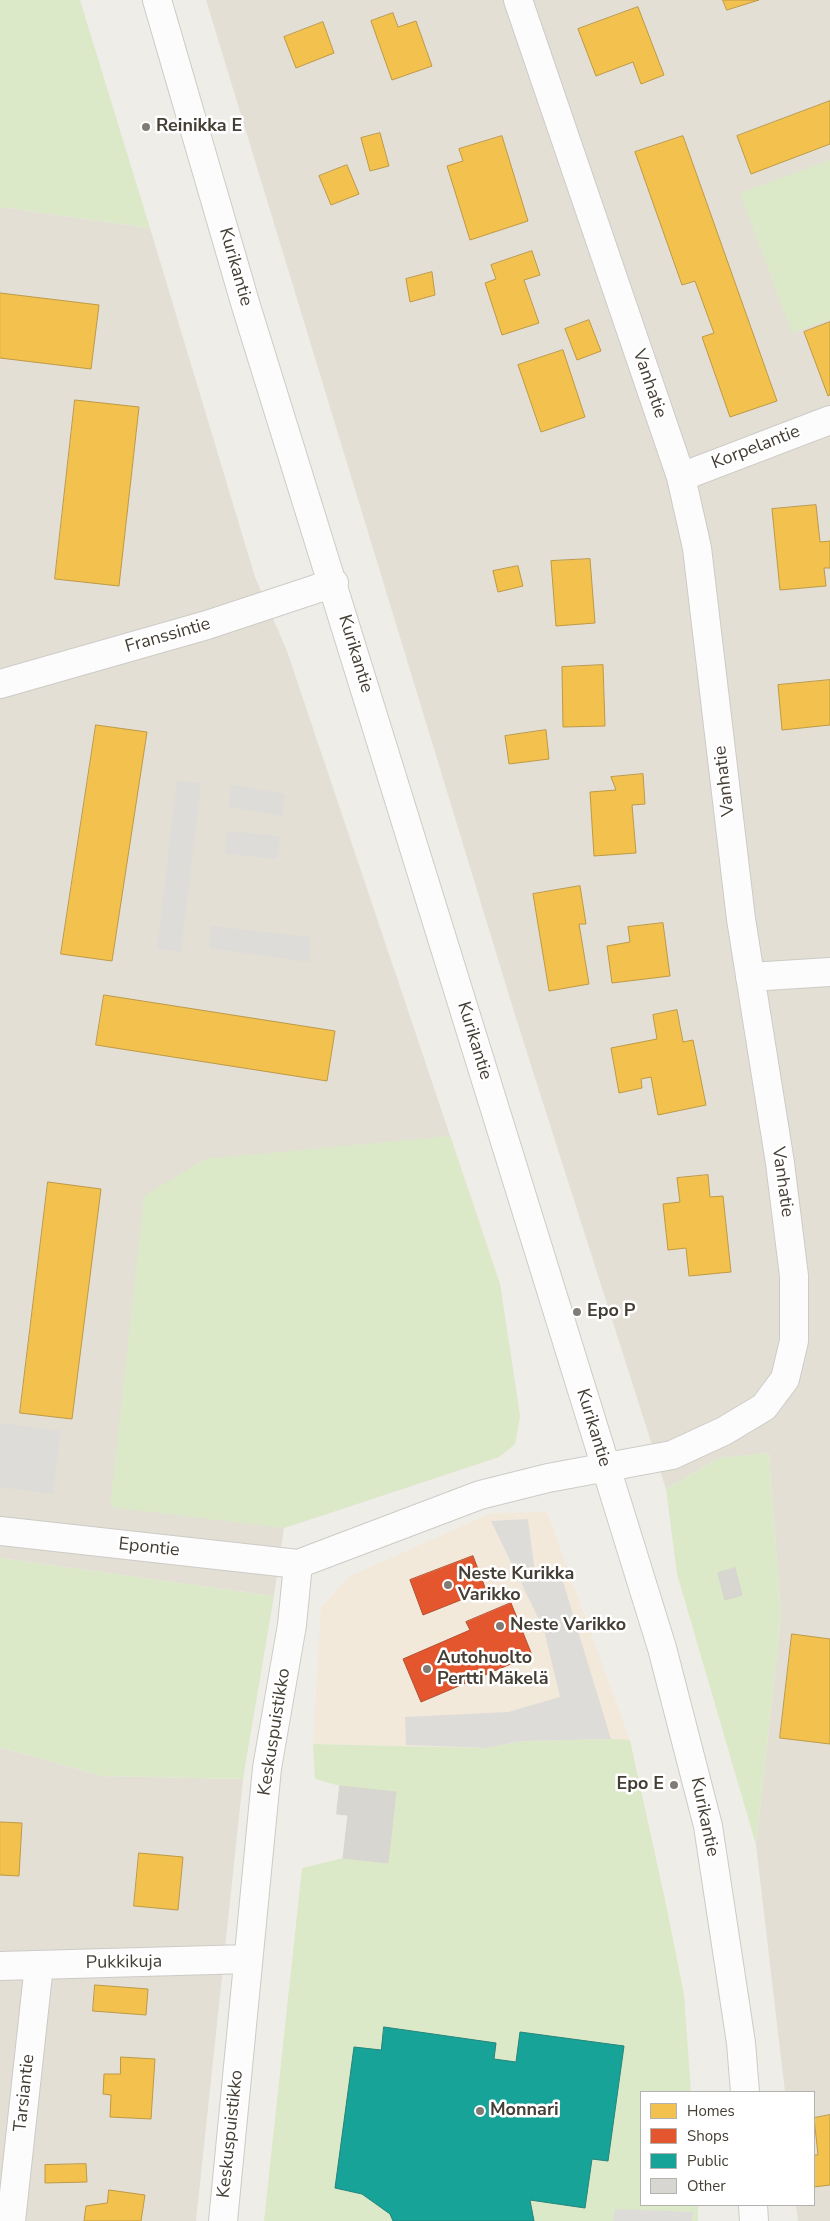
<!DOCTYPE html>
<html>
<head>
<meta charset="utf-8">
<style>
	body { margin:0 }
	#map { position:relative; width:830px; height:2221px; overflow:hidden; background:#efede8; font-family:"Nunito Sans",sans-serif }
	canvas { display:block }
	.legend { position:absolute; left:640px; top:2091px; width:175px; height:115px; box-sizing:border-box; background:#fff; border:1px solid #b4b2ae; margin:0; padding:6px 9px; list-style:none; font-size:15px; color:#443e35 }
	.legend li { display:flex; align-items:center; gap:10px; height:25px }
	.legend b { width:25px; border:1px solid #b4b2ae }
</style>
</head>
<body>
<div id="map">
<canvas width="830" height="2221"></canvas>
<ul class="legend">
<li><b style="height:14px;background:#f2c14e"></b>Homes</li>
<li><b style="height:14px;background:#e4572e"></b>Shops</li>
<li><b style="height:14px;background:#17a398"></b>Public</li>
<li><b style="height:14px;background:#d8d6d1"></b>Other</li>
</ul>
</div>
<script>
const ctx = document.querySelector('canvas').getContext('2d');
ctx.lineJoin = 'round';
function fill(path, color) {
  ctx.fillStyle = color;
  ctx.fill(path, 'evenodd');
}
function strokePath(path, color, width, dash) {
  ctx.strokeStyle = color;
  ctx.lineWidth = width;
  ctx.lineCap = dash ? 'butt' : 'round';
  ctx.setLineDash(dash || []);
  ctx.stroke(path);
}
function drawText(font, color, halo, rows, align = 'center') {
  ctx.font = font + ' "Nunito Sans",sans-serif';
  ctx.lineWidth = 5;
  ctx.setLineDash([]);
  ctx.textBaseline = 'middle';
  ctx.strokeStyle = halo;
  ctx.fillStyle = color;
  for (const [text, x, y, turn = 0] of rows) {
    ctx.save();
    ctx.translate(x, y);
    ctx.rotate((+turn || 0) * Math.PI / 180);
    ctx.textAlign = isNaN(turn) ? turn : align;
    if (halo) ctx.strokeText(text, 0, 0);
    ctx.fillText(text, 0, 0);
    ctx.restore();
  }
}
fill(new Path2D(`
	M 206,0 L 830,0 L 830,2221 L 798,2221 L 796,2205 L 814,2205 L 814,2092 L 785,2092 L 756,1845 L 781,1616 L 769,1453 L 719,1458 L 666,1489 L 515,1015 Z
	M 0,207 L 150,228 L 255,577 L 287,651 L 500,1284 L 520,1416 L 515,1444 L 499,1457 L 284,1528 L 274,1596 L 0,1558 Z
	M 0,1747 L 102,1776 L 243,1779 L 196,2221 L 0,2221 Z`), '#e3dfd5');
fill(new Path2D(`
	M 547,1512 L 630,1740 L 522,1741 L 486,1748 L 313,1744 L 321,1607 L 350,1576 L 491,1513 Z`), '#f2e9db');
fill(new Path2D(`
	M 0,0 L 80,0 L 150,228 L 0,207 Z
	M 830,160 L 830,319 L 792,333 L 740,193 Z
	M 450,1136 L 500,1284 L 520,1416 L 515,1444 L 499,1457 L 284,1528 L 110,1507 L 144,1196 L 205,1159 Z
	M 769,1453 L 781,1616 L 756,1845 L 677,1574 L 666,1489 L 719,1458 Z
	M 0,1558 L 274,1596 L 243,1779 L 102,1776 L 0,1747 Z
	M 611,1739 L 630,1740 L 667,1909 L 684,1994 L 691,2092 L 641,2092 L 641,2205 L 698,2205 L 698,2221 L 264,2221 L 302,1868 L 343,1858 L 388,1863 L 396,1792 L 340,1786 L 315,1779 L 313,1744 L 486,1748 L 522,1741 Z`), '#dce9c8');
fill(new Path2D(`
	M 177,781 L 201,783 L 181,952 L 157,949 Z
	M 232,785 L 285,794 L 282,816 L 228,807 Z
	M 227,831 L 280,836 L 278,859 L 225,854 Z
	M 211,926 L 310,937 L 309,962 L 209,948 Z
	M 0,1423 L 61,1431 L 53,1494 L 0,1487 Z
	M 528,1519 L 535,1573 L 561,1575 L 611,1739 L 522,1741 L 486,1748 L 406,1745 L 405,1717 L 508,1712 L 560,1697 L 544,1630 L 491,1521 Z
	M 615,2209 L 693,2212 L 692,2221 L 613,2221 Z`), '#dedcd8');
const homes = new Path2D(`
	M 723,0 L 759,0 L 727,10 Z
	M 638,7 L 664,75 L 641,84 L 633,62 L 596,76 L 578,29 Z
	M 393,13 L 398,27 L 416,21 L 432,66 L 392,80 L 371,21 Z
	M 323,22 L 334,53 L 296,68 L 284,37 Z
	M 830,101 L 830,144 L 751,174 L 737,136 Z
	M 380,133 L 389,166 L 370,171 L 361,138 Z
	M 502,136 L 528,221 L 470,240 L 447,166 L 463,161 L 459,149 Z
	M 683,136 L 777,401 L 730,417 L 702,337 L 714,333 L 695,281 L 682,285 L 635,152 Z
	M 347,165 L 359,194 L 331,205 L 319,176 Z
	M 532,251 L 540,275 L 524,280 L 539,323 L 502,335 L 485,283 L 496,279 L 491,265 Z
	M 432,272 L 435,295 L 410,302 L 406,279 Z
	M 0,293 L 99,305 L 91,369 L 0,358 Z
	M 589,320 L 601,351 L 577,360 L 565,329 Z
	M 830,322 L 830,395 L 828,396 L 804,332 Z
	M 563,350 L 585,417 L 541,432 L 518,365 Z
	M 75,400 L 139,407 L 119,586 L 55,579 Z
	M 816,505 L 820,542 L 830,541 L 830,568 L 824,568 L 826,586 L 780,590 L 772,509 Z
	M 590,559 L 595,623 L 556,626 L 551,561 Z
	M 518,566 L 523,586 L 498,592 L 493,571 Z
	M 603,665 L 605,726 L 563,727 L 562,667 Z
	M 830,680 L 830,725 L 782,730 L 778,685 Z
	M 96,725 L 147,732 L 112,961 L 61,954 Z
	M 546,730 L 549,759 L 509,764 L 505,736 Z
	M 643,774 L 645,804 L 632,805 L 636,853 L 594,856 L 590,792 L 616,790 L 611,777 Z
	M 580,886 L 586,924 L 579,924 L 589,984 L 549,991 L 533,894 Z
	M 663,923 L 670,976 L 612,983 L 607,946 L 630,942 L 628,927 Z
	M 104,995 L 335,1031 L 327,1081 L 96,1045 Z
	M 677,1010 L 683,1042 L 693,1040 L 706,1105 L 658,1115 L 651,1077 L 641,1079 L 642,1088 L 619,1093 L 611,1048 L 657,1039 L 653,1015 Z
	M 708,1175 L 710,1197 L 723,1196 L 731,1272 L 689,1276 L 686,1248 L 668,1250 L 663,1204 L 680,1202 L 677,1178 Z
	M 48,1182 L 101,1189 L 72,1419 L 20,1413 Z
	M 792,1634 L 830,1639 L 830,1744 L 780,1738 Z
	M 0,1822 L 22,1823 L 19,1876 L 0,1875 Z
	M 139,1853 L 183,1857 L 178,1910 L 134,1906 Z
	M 95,1985 L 148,1989 L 146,2015 L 93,2011 Z
	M 121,2057 L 155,2059 L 151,2119 L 110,2117 L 111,2095 L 103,2094 L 104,2074 L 120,2074 Z
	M 830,2115 L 830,2185 L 814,2187 L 814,2155 L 818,2155 L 814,2118 Z
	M 86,2164 L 87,2182 L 45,2183 L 45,2165 Z
	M 109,2190 L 145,2195 L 141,2221 L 84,2221 L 86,2206 L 107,2203 Z`);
fill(homes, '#f2c14e');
strokePath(homes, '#be9a46', 1);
const shops = new Path2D(`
	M 473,1556 L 486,1590 L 423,1615 L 410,1580 Z
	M 511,1603 L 532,1655 L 421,1702 L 403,1659 L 470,1630 L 466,1622 Z`);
fill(shops, '#e4572e');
strokePath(shops, '#b45030', 1);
const public = new Path2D(`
	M 384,2027 L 496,2043 L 494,2059 L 516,2062 L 520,2032 L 624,2046 L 608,2161 L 592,2159 L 585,2208 L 530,2200 L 534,2221 L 393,2221 L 390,2214 L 362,2194 L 335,2188 L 354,2047 L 381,2050 Z`);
fill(public, '#17a398');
strokePath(public, '#24857a', 1);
const building = new Path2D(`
	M 735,1568 L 742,1595 L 725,1600 L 718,1573 Z
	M 340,1786 L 396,1792 L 388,1863 L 343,1858 L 348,1815 L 337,1814 Z`);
fill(building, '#d8d6d1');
strokePath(building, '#d7d4ce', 1);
const minor = new Path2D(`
	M 157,0 L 246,306 L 662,1648 L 708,1826 L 741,2043 L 745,2092
	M 681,477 L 830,420
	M 0,684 L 207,625 L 334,583
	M 750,977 L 830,972
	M 0,1531 L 298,1564 L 480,1495 L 548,1478 L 672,1455 L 724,1431 L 764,1407 L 785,1379 L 794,1341 L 794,1276 L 780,1163 L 741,919 L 697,548 L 681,477 L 518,0
	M 0,1966 L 248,1959
	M 753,2205 L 754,2221
	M 11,2221 L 39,1965
	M 223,2221 L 267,1768 L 292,1625 L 298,1564`);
strokePath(minor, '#cdcbc6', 30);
strokePath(minor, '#fdfcfc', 28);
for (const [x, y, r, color] of [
	[146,127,5,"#807b74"],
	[577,1312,5,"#807b74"],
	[448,1585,5,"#807b74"],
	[500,1626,5,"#807b74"],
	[427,1669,5,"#807b74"],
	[674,1785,5,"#807b74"],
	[480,2111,5,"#807b74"]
]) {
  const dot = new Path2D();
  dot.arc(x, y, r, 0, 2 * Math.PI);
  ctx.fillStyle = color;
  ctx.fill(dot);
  strokePath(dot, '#fff', 2);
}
drawText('bold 18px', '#443e35', '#fff', [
	["Reinikka E",156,127],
	["Epo P",587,1312],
	["Neste Kurikka",458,1575],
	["Varikko",458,1596],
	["Neste Varikko",510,1626],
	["Autohuolto",437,1659],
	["Pertti Mäkelä",437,1680],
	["Epo E",664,1785,"right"],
	["Monnari",490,2111]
], 'left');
drawText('18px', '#443e35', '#fff', [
	["Kurikantie",235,267,74],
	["Vanhatie",649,384,71],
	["Korpelantie",756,448,-21],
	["Franssintie",168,636,-16],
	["Kurikantie",355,654,73],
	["Vanhatie",725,781,-97],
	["Kurikantie",474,1041,73],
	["Vanhatie",782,1182,82],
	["Kurikantie",593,1428,73],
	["Epontie",149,1548,6],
	["Keskuspuistikko",275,1732,-81],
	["Kurikantie",704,1817,78],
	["Pukkikuja",124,1963,-1],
	["Tarsiantie",25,2093,-84],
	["Keskuspuistikko",231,2134,-84]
]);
</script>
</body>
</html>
